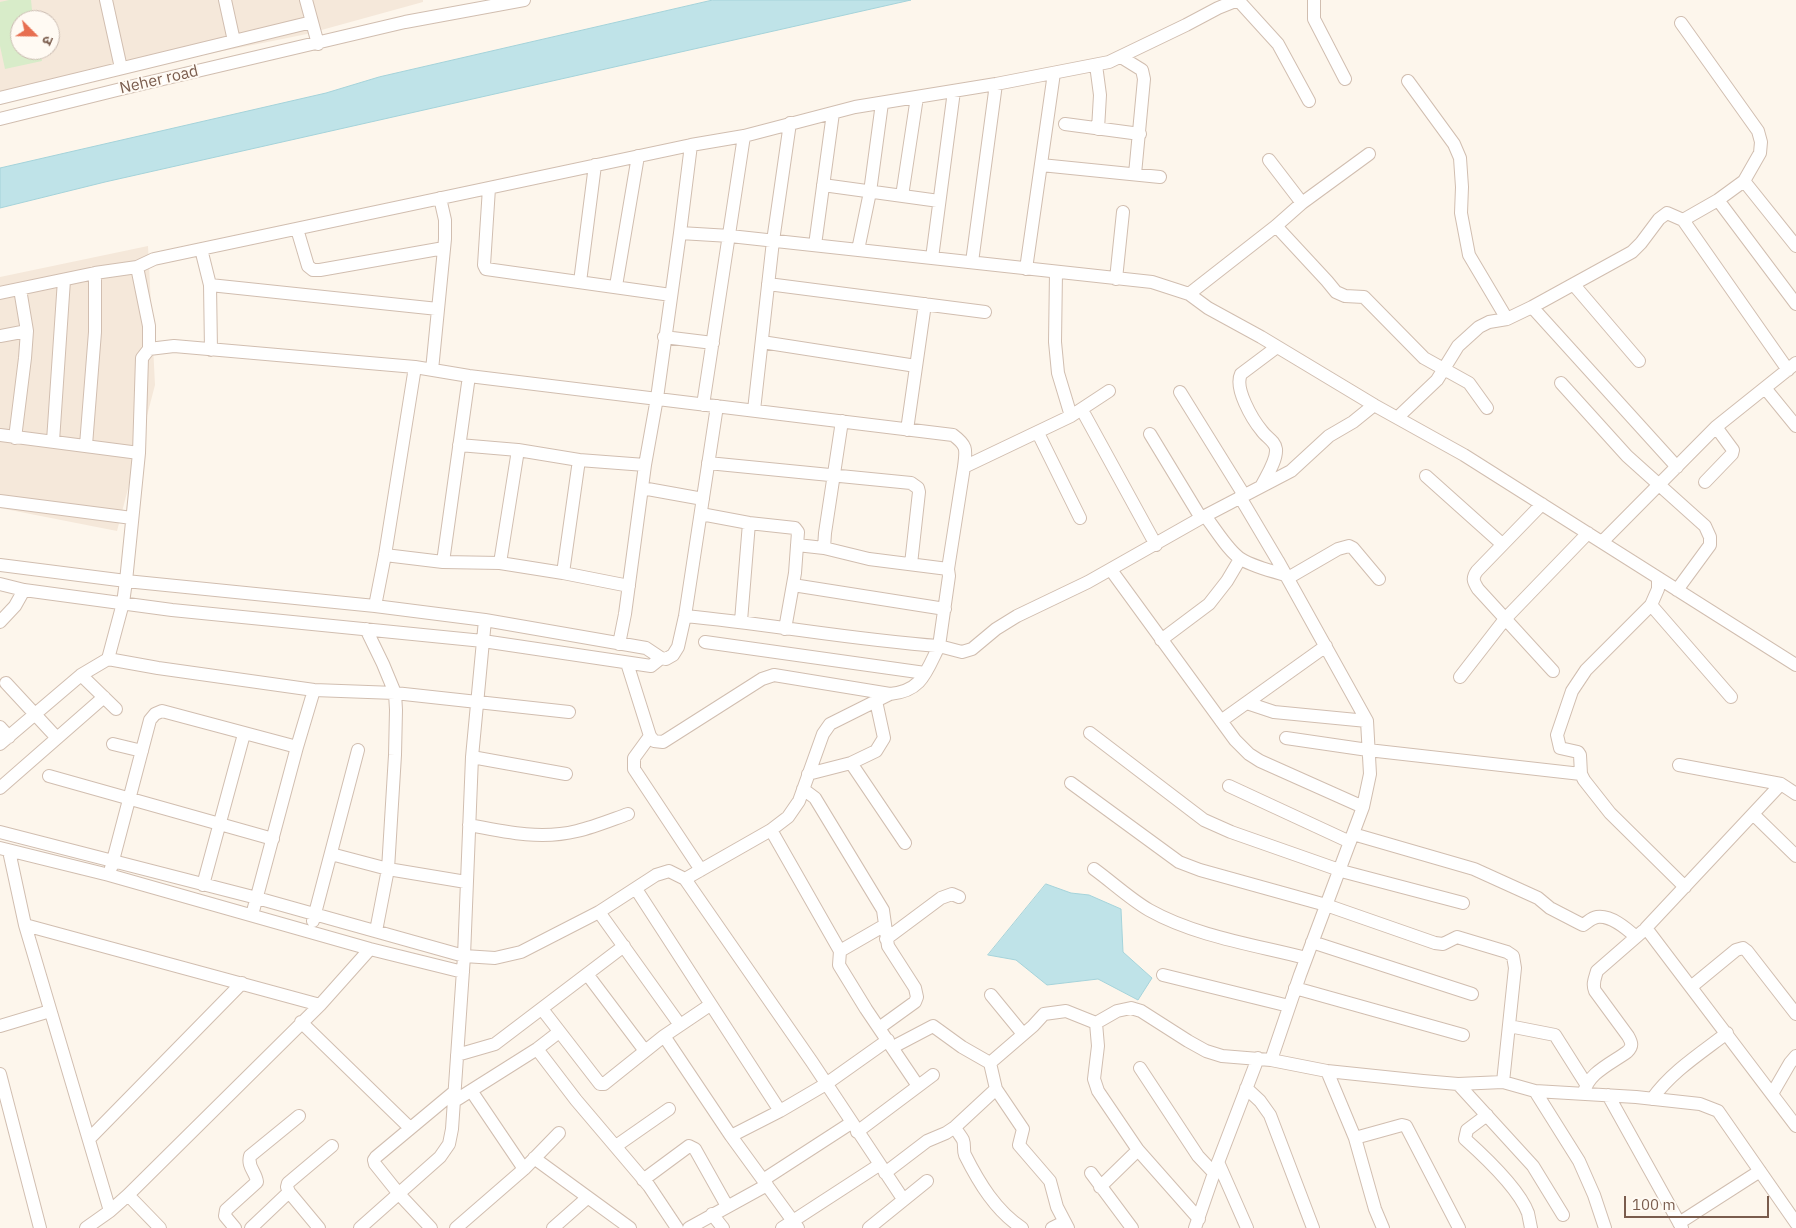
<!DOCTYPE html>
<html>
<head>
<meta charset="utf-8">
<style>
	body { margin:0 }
	#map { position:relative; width:1796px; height:1228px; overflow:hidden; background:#fdf6ec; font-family:"IBM Plex Sans","Noto Sans Devanagari",sans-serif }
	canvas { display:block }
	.north { position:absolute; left:10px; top:10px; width:50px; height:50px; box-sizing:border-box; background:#fffaf3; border:1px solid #cabbb1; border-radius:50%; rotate:113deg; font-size:14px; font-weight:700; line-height:20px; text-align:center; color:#7a5c4d }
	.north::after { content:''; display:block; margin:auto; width:18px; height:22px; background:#e76f51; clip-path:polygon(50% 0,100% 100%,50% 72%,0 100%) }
	.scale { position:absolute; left:1624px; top:1196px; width:145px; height:22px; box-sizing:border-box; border:2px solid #7a5c4d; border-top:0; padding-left:6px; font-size:15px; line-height:18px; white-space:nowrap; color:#7a5c4d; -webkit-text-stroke:4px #fffaf3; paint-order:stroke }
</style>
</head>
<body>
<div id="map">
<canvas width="1796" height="1228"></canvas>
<div class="north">उ</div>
<div class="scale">100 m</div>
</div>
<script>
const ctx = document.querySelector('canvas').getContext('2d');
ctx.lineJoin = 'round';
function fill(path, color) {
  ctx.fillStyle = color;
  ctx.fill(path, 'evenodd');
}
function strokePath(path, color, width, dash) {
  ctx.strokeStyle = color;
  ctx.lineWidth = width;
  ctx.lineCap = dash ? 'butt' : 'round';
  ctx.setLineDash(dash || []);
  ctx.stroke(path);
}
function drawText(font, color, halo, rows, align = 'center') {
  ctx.font = font + ' "IBM Plex Sans",sans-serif';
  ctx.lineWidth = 4;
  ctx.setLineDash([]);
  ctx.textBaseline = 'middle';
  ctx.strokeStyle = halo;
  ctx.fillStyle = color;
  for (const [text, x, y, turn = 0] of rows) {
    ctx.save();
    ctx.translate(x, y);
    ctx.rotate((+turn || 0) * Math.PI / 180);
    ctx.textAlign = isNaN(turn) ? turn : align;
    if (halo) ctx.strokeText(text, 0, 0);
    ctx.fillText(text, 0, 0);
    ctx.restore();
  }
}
fill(new Path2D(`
	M 0,0 L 423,0 L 423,2 L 307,34 L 0,96 ZM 20,20 L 50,20 L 50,50 L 20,50 Z
	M 148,246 L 155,385 L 117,531 L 0,508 L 0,277 Z`), '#f5e8da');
fill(new Path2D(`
	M 9,0 L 31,0 L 33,20 L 20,20 L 20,50 L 40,50 L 42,61 L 5,69 L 0,46 L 0,2 Z`), '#d8ecc9');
const water = new Path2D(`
	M 713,0 L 911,0 L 105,182 L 0,208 L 0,168 L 326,93 L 379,77 Z
	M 1046,884 L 1071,893 L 1089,895 L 1121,909 L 1123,952 L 1152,978 L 1138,1000 L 1098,979 L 1047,985 L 1016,960 L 988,955 Z`);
fill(water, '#bfe3e8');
strokePath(water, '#a5d3da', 1);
const minor = new Path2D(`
	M 106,0 L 121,68
	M 225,0 L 234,41
	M 306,0 L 318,44
	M 1238,0 L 1278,44 L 1309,101
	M 1314,0 L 1314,19 L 1345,79
	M 1121,57 L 1142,70 L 1144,79 L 1135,174
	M 1096,65 L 1100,95 L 1098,129
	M 1408,81 L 1454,144 L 1460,158 L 1462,187 L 1461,213 L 1469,255 L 1507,319
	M 0,98 L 312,22
	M 0,119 L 125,88 L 405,22 L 524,0
	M 1065,124 L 1140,134
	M 1269,160 L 1302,203
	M 1041,165 L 1160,177
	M 1744,181 L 1796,246
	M 823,185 L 939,201
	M 489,188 L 484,265 L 486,269 L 671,295
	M 902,196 L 917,97
	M 1718,200 L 1796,304
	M 1683,220 L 1788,370
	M 1276,226 L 1327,281 L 1336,292 L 1345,296 L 1364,297 L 1424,358 L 1469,383 L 1487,408
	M 297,229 L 308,266 L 313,270 L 320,270 L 444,248
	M 680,233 L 730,236 L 1152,282 L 1189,294 L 1208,308 L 1261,337 L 1374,405 L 1464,455 L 1796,665
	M 815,245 L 833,113
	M 201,249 L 210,285 L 211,350
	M 858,250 L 870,192 L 882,103
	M 932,258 L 954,91
	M 972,262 L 996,84
	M 137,267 L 154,259 L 691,145 L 744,136 L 855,107 L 996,84 L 1109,62 L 1186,25 L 1218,8 L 1238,0
	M 1026,269 L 1054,73
	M 1056,272 L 1055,342 L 1058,373 L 1071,416
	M 1116,279 L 1123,212
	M 580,282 L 595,165
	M 768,284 L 985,312
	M 210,285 L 438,309
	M 1574,285 L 1639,361
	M 616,286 L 638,156
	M 0,293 L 95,273 L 137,267 L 149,326 L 149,349
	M 1189,294 L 1276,226 L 1302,203 L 1369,154
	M 1532,307 L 1677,467
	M 0,336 L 27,331
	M 664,337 L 713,343
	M 762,342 L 916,366
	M 432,370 L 445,239 L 445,220 L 440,198
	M 1561,383 L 1627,456 L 1705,526 L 1710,537 L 1710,545 L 1677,590
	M 1765,388 L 1796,426
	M 1180,392 L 1244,495
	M 703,405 L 744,136
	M 754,410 L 773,241 L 790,123
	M 1082,410 L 1156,545
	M 1398,417 L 1437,380 L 1458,346 L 1479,327 L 1489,322 L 1507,319 L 1532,307 L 1632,252 L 1641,243 L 1659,219 L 1667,213 L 1683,220 L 1718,200 L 1744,181 L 1760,153 L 1761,142 L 1758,131 L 1681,23
	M 907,430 L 925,304
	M 1038,433 L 1080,518
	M 1150,434 L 1201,518
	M 0,435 L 139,453
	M 15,438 L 25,358 L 27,331 L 20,289
	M 53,441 L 64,280
	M 86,445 L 95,332 L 95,273
	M 459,445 L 518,450
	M 579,460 L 645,465
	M 708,463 L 911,483 L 918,488 L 919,492 L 911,564
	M 1426,476 L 1502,544
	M 1705,482 L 1732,454 L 1733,450 L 1716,427
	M 1262,485 C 1267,475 1277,460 1276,449 C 1275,441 1266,437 1262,431 C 1252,419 1234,388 1241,374 L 1277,347
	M 642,488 L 703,499
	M 1240,497 L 1278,561 L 1367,721 L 1370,774 L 1363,807 L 1300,975 L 1271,1060
	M 0,501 L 132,518
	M 1542,504 L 1477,571 C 1472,578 1473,581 1478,589 L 1553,671
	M 701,514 L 749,523 L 795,528 L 798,532 L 795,573 L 785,629
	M 1205,516 C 1215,528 1228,551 1241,559 C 1254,567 1271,571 1286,575
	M 1602,542 L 1716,427 L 1796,363
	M 797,545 L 824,548
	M 385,555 L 443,562 L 500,563 L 563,573 L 629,586
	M 443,562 L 469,376
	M 500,563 L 518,450 L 579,460 L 563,573
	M 0,565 L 126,581 L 375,606 L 485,620 L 646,648 L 661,658
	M 948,569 L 964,467
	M 1111,570 L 1235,740 L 1249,754 L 1260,761 L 1363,807
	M 1288,578 L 1338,549 L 1349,546 L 1353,548 L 1379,579
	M 1658,578 L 1658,589 L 1651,605 L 1586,670 L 1572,691 L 1557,735 L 1560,748 L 1578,752 L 1580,755 L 1581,774 L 1584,780 L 1610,813 L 1685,887
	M 0,584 L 24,590 L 172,610 L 483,641 L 651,666 L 661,658 L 666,659 L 673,655 L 678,647 L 685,616 L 717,406
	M 793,585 L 945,609
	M 1651,605 L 1731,697
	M 375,606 L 385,555 L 415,367
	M 685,616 C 770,624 854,640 939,646 L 949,576 L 948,569 L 869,559 L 824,548 L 825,533 L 842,421
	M 741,621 L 749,523
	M 0,622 L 15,606 L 24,590
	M 366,629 L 383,664 L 395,693 L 396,710 L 395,755 L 388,869 L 376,931
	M 1161,640 L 1209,604 L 1227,581 L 1240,559
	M 705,642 L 925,673
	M 619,644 L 625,614 L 645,465 L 657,398 L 680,233 L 691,145
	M 108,659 L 123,603 L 126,581 L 139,453 L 142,358 L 149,349 L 174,346 L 415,367 L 469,376 L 953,435 C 968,446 966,450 964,467 L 1071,416 L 1109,391
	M 627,663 L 650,736 L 654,741 L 663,742 L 762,679 L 774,675 L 890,694 C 922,691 926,672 939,646 L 962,652 L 972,649 L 996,629 L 1017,616 L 1088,582 L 1201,518 L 1291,471 L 1329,436 L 1353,422 L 1374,405
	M 81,675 L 116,709
	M 1460,677 L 1505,619 L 1588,533
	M 6,683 L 57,738
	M 890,694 L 830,724 L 823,734 L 799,801 L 788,817 L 771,830 L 685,879 L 812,1062 L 903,1199
	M 1247,703 L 1274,712 L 1367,721
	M 1221,721 L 1326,646
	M 0,727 L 9,737
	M 1090,733 L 1204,820 L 1231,832 L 1345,872 L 1463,903
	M 650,736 L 634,758 L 634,769 L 701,870
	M 1286,738 L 1368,750 L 1581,774
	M 0,744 L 81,675 L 108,659 L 158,668 L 314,690 L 395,693 L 569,712
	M 113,744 L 142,751
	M 472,757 L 566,774
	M 851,763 L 905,843
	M 1679,765 L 1781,784 L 1796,794
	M 808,774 L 851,763 L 876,751 L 884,738 L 876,701
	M 49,776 L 273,839
	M 1071,783 L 1179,862 L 1200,870 L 1326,905 L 1435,943 L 1443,944 L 1457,937 L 1507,952 L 1513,956 L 1515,968 L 1503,1082
	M 1781,784 L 1646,928 L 1796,1126
	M 1229,786 L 1350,842
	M 0,788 L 104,697
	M 803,789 L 815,798 L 883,910 L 888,946 L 915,988 L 917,997 L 915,1002 L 879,1028
	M 1753,814 L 1796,856
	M 469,825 C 505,832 541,840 577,831 C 594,827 611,820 628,814
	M 771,830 L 840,951 L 839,965 L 866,1009 L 918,1086
	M 0,832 L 257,898 L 464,956 L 495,958 L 521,952 L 599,912 L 656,875 L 669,871 L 685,879
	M 1353,834 L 1474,869 L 1538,898 L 1550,908 L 1579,923 L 1583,925 C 1588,922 1591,918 1597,917 C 1611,915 1626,928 1636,937
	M 0,848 L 109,875 L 370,949 L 463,972
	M 9,851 L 25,925 L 110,1211
	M 331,854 L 388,869 L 466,882
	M 111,868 L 150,720 L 155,714 L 162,711 L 297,747
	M 1094,869 C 1112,882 1130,899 1149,910 C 1195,936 1255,945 1306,958
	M 203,885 L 244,734
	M 636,889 L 780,1111
	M 599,912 L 680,1025
	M 252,915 L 297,747 L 314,690
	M 313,921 L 358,750
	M 25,925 L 320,1005
	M 886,939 L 941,898 L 952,894 L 959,897
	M 1312,942 L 1472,994
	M 840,951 L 885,925
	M 587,974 L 645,1051
	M 1163,975 L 1289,1006
	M 1691,987 L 1736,950 L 1743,948 L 1747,951 L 1796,1014
	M 1295,988 L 1463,1035
	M 991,995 L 1023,1034
	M 542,1009 L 600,1084 L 604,1084 L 664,1036 L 710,1005
	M 301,1022 L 410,1128
	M 1096,1023 L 1098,1046 L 1094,1079 L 1098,1091 L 1138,1150 L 1199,1219
	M 0,1026 L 50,1011
	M 1509,1026 L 1555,1035 L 1586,1084
	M 664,1036 L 731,1136 L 798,1228
	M 893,1047 L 933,1026 L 962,1047 L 990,1063 L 996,1089 L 1023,1129 L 1019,1145 L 1050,1181 L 1057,1207 L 1068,1228
	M 537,1049 L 576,1100 L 649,1186 L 677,1228
	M 457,1055 L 495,1044 L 624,946
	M 990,1063 L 1033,1026 L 1044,1014 L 1066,1011 L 1096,1023 L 1117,1011 L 1131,1008 L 1141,1011 L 1188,1041 L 1206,1051 L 1222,1056 L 1271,1060 L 1327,1071 L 1423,1081 L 1458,1084 L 1503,1082 L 1535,1091 L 1636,1097 L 1700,1104 L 1718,1111 L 1796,1223
	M 1140,1068 L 1198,1156 L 1214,1173
	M 1327,1071 L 1355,1138 L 1375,1209 L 1383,1228
	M 0,1074 L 40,1228
	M 1458,1084 L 1533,1166 L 1563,1215
	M 1246,1088 L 1260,1101 L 1270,1115 L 1313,1228
	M 1535,1091 L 1579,1161 L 1594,1195 L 1605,1228
	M 472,1092 L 524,1169
	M 1584,1094 C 1586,1074 1612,1063 1627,1052 C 1633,1046 1632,1043 1628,1036 L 1595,991 C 1592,984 1595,978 1597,971 L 1643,931
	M 1772,1094 L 1790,1063 L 1796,1056
	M 1608,1095 L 1682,1228
	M 1652,1099 C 1671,1072 1701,1053 1727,1033
	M 453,1102 L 537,1049 L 559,1032
	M 1487,1115 L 1467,1130 L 1465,1139 C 1484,1156 1519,1189 1528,1213 C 1529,1218 1530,1223 1531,1228
	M 955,1127 C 957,1132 961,1136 963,1140 C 965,1145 963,1150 965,1155 C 979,1183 996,1211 1022,1228
	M 857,1132 L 933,1075
	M 731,1136 L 780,1111 L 826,1084 L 888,1040
	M 1355,1138 L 1402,1125 L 1406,1126 L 1459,1228
	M 89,1139 L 242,983
	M 616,1146 L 669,1109
	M 534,1158 L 630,1228
	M 1218,1162 L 1247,1228
	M 885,1173 L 927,1141 L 946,1133 L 955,1127 L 996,1089
	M 1091,1173 L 1132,1228
	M 643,1180 L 689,1146 L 695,1149 L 727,1206
	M 763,1180 L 851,1123
	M 1100,1187 L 1138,1150
	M 128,1195 L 160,1228
	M 712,1214 L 723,1228
	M 1679,1223 L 1760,1171
	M 86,1228 L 110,1211 L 128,1195 L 320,1005 L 370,949
	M 235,1228 L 225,1216 L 226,1210 L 257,1182 C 256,1172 247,1167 250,1156 L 299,1116
	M 251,1228 L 289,1192
	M 319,1228 L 289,1192 L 287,1187 L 288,1183 L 332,1146
	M 360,1228 L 440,1157 L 449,1144 L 452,1129 L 464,956 L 472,757 L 485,620
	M 431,1228 L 399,1194 L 375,1164 L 374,1160 L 376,1157 L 454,1092
	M 456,1228 L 524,1169 L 559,1133
	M 553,1228 L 587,1198
	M 689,1228 L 767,1185
	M 782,1228 L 879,1165
	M 869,1228 L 927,1181
	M 1052,1228 L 1064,1222
	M 1195,1228 L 1214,1173 L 1258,1058`);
strokePath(minor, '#d1beb0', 14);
strokePath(minor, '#fff', 12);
drawText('16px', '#7a5c4d', '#fffaf3', [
	["Neher road",159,80,-13]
]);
</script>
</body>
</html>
